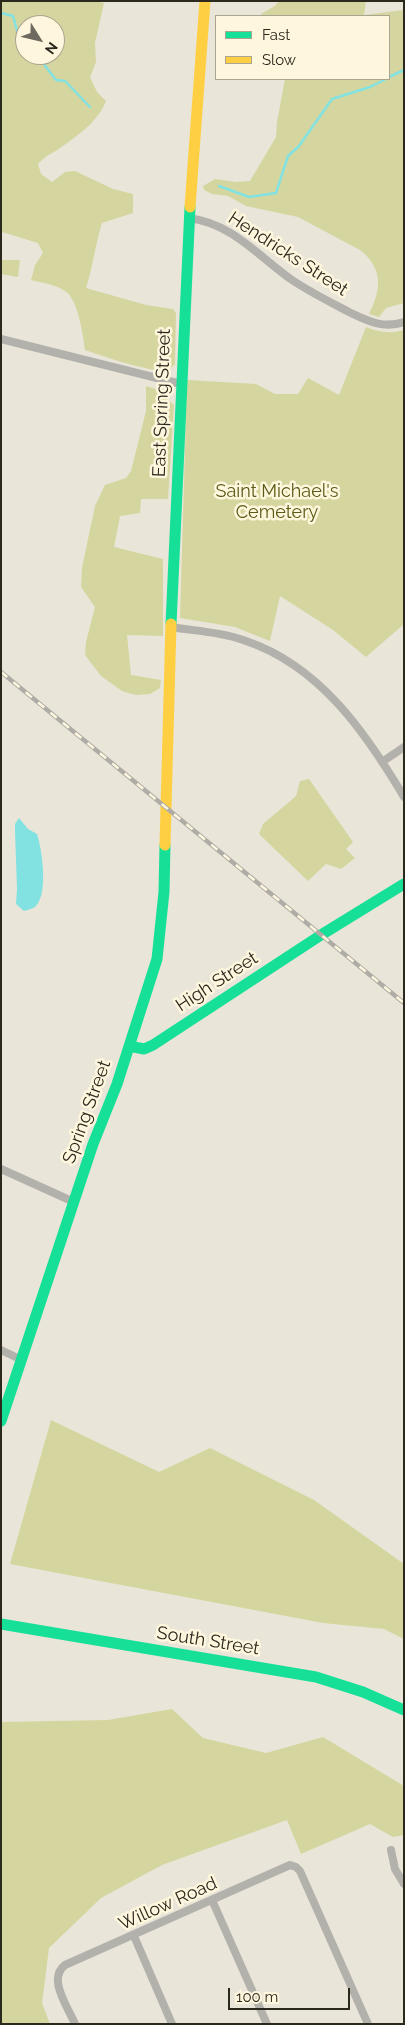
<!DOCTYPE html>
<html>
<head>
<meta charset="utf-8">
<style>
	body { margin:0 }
	#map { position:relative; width:405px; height:2025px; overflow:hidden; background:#e9e5d8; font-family:Raleway,sans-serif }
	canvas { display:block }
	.frame { position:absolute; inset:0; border:2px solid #2b281e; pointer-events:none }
	.legend { position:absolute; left:215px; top:15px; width:175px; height:65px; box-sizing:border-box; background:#fff7dd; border:1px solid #aaa491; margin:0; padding:6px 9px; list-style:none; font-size:15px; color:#2b281e }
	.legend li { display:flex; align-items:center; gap:10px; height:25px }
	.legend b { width:25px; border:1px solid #aaa491 }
	.north { position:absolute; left:15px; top:15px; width:50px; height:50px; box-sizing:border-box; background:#fff7dd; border:1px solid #aaa491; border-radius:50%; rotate:126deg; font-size:14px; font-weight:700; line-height:20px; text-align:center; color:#2b281e }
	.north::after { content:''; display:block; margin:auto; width:18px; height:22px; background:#6e6a5f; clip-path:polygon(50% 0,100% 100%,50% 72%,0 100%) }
	.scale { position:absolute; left:228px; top:1988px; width:122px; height:22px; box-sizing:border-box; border:2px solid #2b281e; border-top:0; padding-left:6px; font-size:15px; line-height:18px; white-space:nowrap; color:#2b281e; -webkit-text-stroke:4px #fff7dd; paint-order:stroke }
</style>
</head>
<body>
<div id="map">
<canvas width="405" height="2025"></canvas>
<div class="frame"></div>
<ul class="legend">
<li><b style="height:6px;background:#16e098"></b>Fast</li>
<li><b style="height:6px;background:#ffcf43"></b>Slow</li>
</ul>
<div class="north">N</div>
<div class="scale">100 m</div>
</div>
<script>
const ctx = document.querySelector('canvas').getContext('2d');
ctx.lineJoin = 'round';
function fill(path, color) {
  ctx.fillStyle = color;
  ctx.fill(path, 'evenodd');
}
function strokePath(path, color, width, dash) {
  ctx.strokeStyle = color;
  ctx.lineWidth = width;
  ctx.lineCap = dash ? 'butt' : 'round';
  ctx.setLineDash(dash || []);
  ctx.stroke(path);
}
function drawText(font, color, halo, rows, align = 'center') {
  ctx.font = font + ' Raleway,sans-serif';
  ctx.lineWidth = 5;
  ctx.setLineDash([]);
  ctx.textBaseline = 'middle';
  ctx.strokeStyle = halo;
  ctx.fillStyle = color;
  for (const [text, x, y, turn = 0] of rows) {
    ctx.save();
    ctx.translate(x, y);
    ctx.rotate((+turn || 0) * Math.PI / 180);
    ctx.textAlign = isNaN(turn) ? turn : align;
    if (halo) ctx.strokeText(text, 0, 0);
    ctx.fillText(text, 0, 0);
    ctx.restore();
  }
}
fill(new Path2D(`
	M 1,1 L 96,1 L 104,3 L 95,43 L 96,62 L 90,77 L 97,92 L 106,101 C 98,121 80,134 63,146 C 53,154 48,153 38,164 L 41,174 L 52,182 L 65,172 L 75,171 L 113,189 L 133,194 L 133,213 L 102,223 C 95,245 93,267 86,288 L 146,305 L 173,309 L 176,313 L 175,364 C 173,366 171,368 169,369 C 155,375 100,355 85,350 C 83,335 78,299 65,291 C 55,284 42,283 31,280 L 35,265 L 43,253 L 38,243 L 2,232 L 1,236 ZM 25,25 L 55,25 L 55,55 L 25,55 Z
	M 279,1 L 366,1 L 364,15 L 404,10 L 404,303 L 386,308 L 379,317 L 369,314 C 381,290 384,269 360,250 L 298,217 L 246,206 L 228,196 L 212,194 L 204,190 L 203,186 L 215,179 L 236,182 L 250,181 L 276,137 L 277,122 L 285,79 L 389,79 L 389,16 L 261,16 L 261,14 L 275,6 Z
	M 1,260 L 20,260 L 18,277 L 1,274 Z
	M 366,327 C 378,332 391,334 404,330 L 404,624 L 366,657 L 333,630 L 280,596 L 270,641 L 235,627 L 180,618 L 187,380 L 256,384 L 275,394 L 298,394 L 308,378 L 339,395 Z
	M 146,386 L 162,391 L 166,398 L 174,405 L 168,499 L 141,499 L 140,513 L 120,516 L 114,547 L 163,559 L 163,636 L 127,635 L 131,675 L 161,680 L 160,688 L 150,694 L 136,695 L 122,691 L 101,676 L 85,655 L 86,642 L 95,607 L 81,587 L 82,568 L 95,506 L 105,485 L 126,478 L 131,471 L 146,411 Z
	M 309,779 L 353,842 L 346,849 L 355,858 L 341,869 L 326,864 L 308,881 L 259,834 L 263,824 L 296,796 L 300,781 Z
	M 51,1420 L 159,1472 L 210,1448 L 314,1500 L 404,1564 L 404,1639 L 384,1629 L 323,1623 L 10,1564 Z
	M 172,1709 L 203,1738 L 266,1753 L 323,1737 L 404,1786 L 404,1835 L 393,1837 L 370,1824 L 301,1854 L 287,1820 L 162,1865 L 101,1898 L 49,1948 L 42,2003 L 50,2024 L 1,2024 L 1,1722 L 108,1720 Z`), '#d5d69f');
fill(new Path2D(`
	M 19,818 L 28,829 L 37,834 C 42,849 49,895 35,907 C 32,909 27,910 24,911 L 16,904 L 17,889 L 15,831 L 15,824 Z`), '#82e2e2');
strokePath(new Path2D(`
	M 1,13 L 13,16 L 24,55 L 43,63 L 56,80 L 65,81 L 90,107
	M 389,77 L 404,70
	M 219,186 L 249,197 L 276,193 L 288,156 L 299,146 L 332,99 L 370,87 L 386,79`), '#82e2e2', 2.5);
strokePath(new Path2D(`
	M 188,218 C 232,223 258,256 292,280 C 310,292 330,302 349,312 C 368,321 383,329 404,322
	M 1,339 L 181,384
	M 170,627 C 195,631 222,632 246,641 C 320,666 366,733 404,797
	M 382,762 L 404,747
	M 1,1169 L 74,1202
	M 1,1350 L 22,1360
	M 391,1850 L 395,1869 L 404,1884
	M 212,1900 L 267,2024
	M 134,1936 L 172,2024
	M 75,2024 C 68,2007 47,1979 65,1965 L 290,1865 L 296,1867 L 300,1871 L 368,2024`), '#b3b1ac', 8);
strokePath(new Path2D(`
	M 171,624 L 190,207
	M 129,1046 L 144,1049 L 153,1045 L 321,935 L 404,884
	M 1,1421 L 93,1144 L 117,1084 L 157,959 L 164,892 L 165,845
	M 1,1624 L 316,1677 L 363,1692 L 404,1710`), '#16e098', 11);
strokePath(new Path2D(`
	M 190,207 L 205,1
	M 165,845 L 171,624`), '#ffcf43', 11);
const rail = new Path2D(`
	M 1,672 L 404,1003`);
strokePath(rail, '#aeaca5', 4.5);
strokePath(rail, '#fff7dd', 2.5, [8]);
drawText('18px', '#2b281e', '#fff7dd', [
	["Hendricks Street",288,254,33],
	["East Spring Street",162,403,-88],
	["High Street",217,982,-33],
	["Spring Street",87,1112,-70],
	["South Street",208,1641,9],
	["Willow Road",168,1904,-24]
]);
drawText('18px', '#595c18', '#fff7dd', [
	["Saint Michael's",277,492],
	["Cemetery",277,513]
]);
</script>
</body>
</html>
